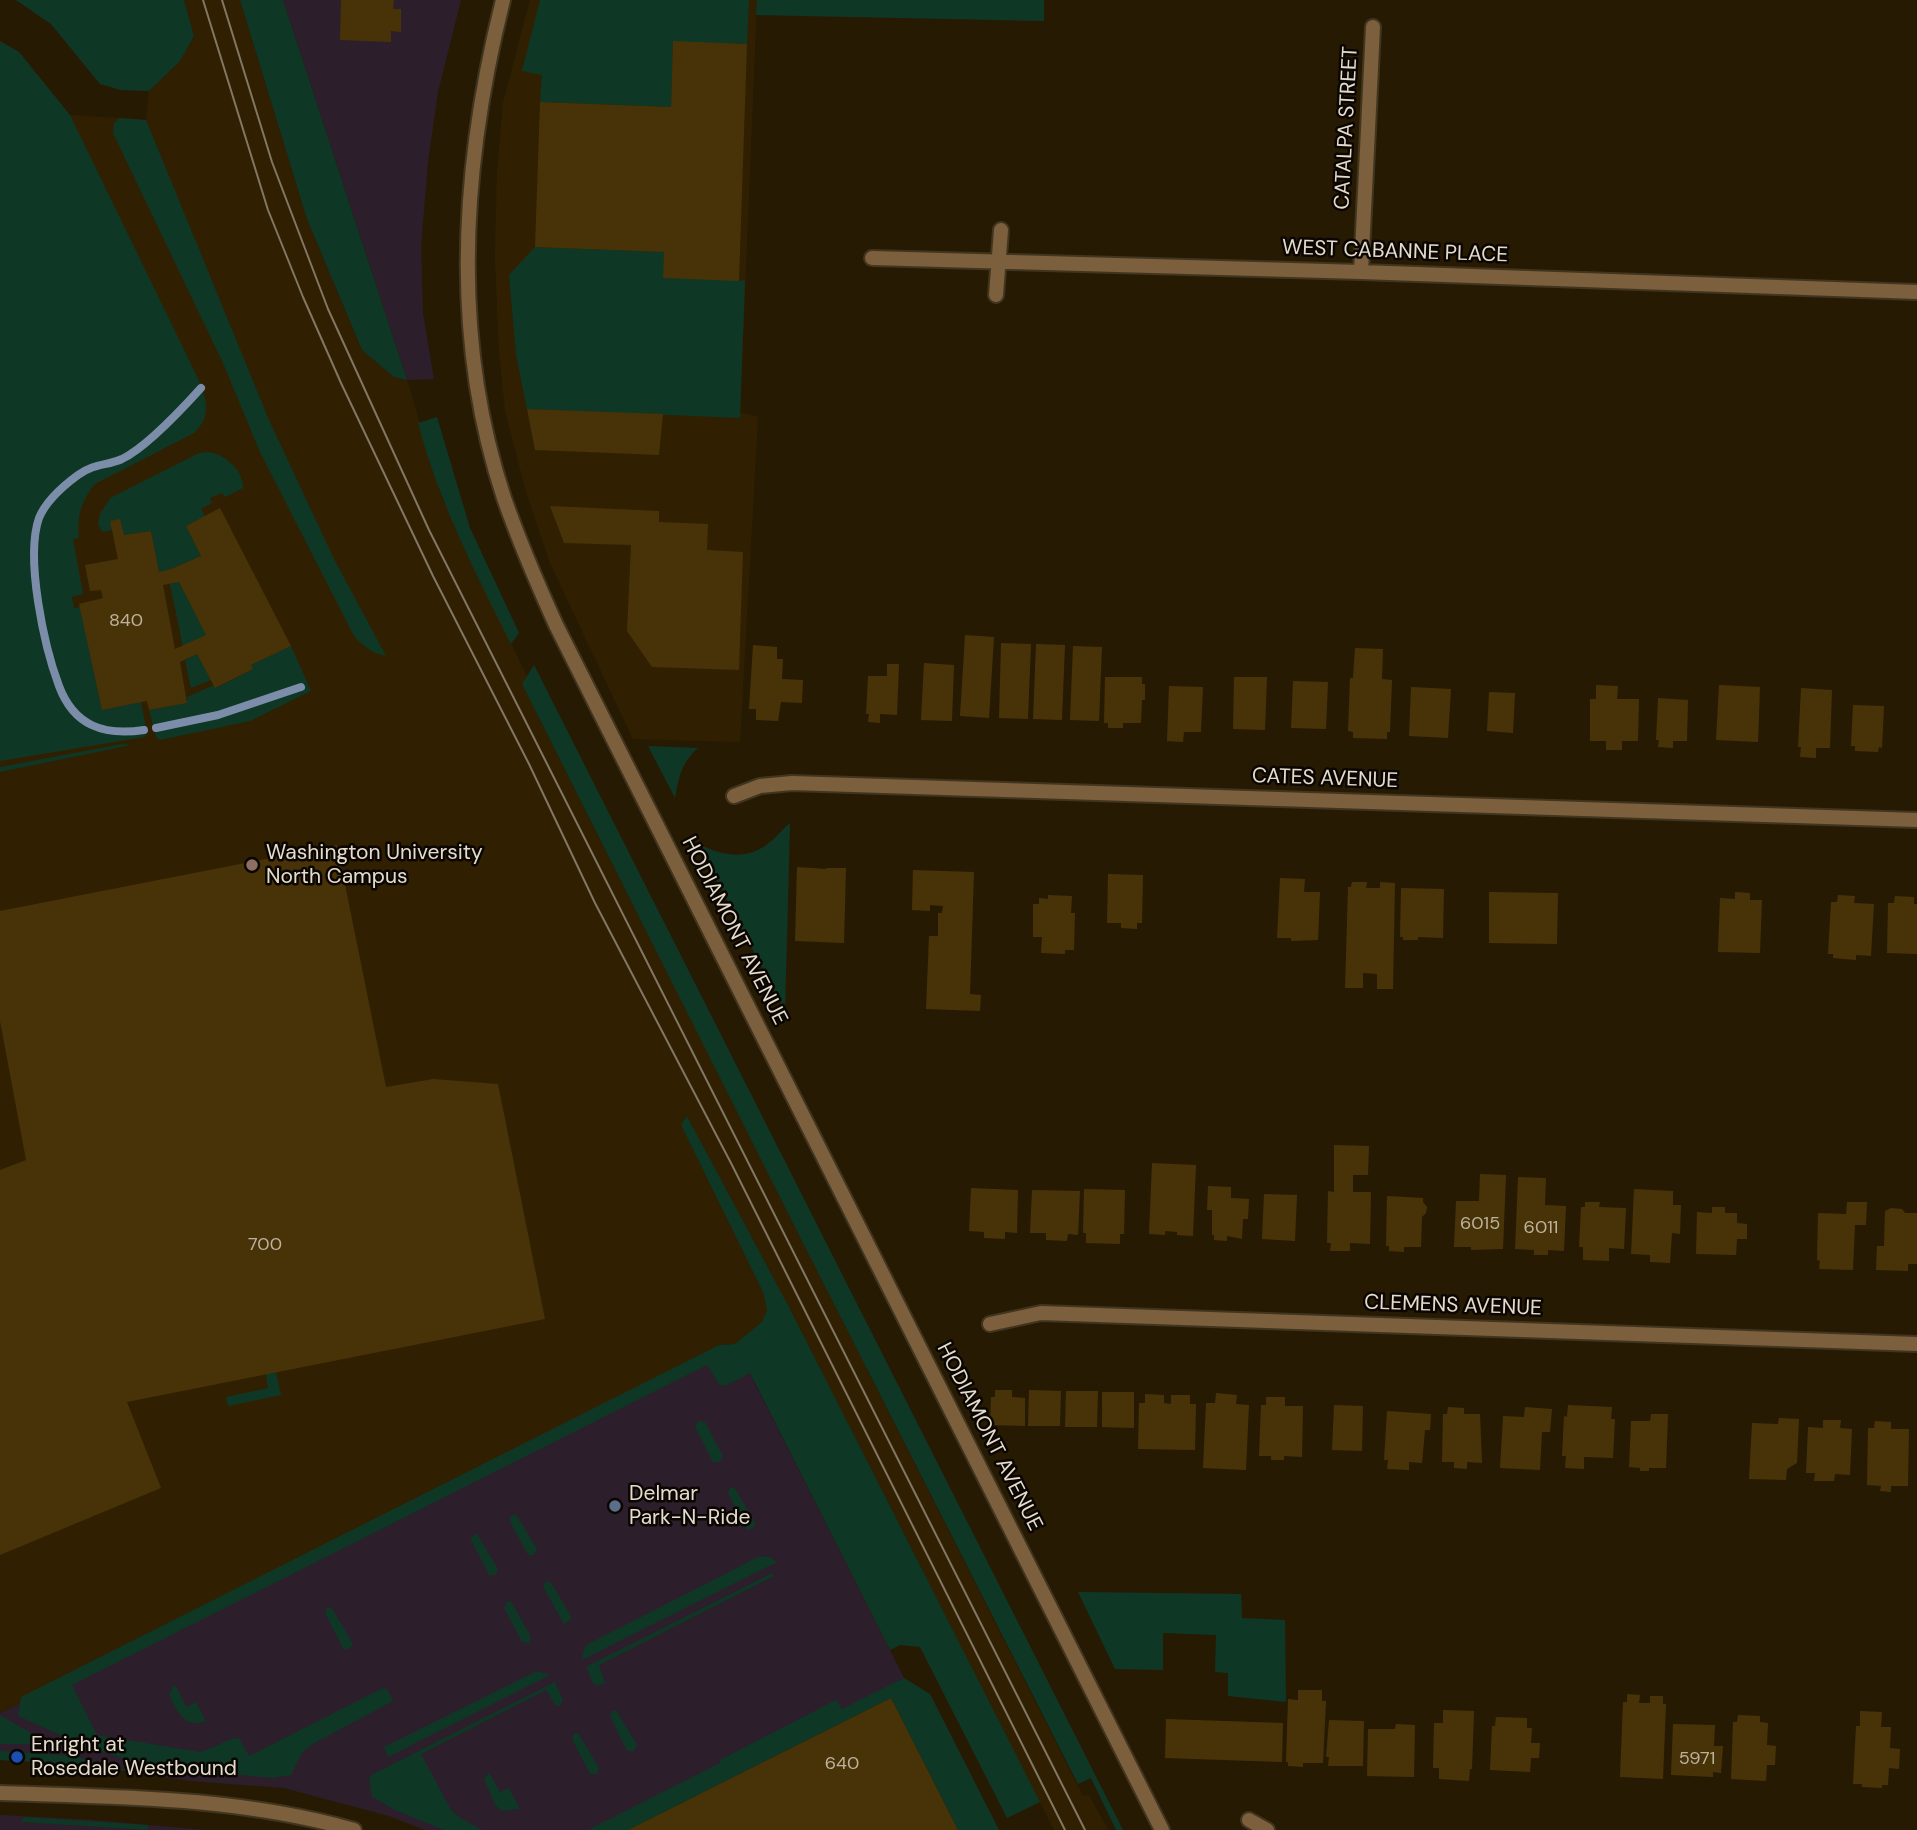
<!DOCTYPE html>
<html>
<head>
<meta charset="utf-8">
<style>
	body { margin:0 }
	canvas { display:block; background:#271a03 }
</style>
</head>
<body>
<canvas width="1917" height="1830"></canvas>
<script>
const ctx = document.querySelector('canvas').getContext('2d');
ctx.lineJoin = 'round';
function fill(path, color) {
  ctx.fillStyle = color;
  ctx.fill(path, 'evenodd');
}
function strokePath(path, color, width, dash) {
  ctx.strokeStyle = color;
  ctx.lineWidth = width;
  ctx.lineCap = dash ? 'butt' : 'round';
  ctx.setLineDash(dash || []);
  ctx.stroke(path);
}
function drawText(font, color, halo, rows, align = 'center') {
  ctx.font = font + ' "DM Sans",sans-serif';
  ctx.lineWidth = 5;
  ctx.setLineDash([]);
  ctx.textBaseline = 'middle';
  ctx.strokeStyle = halo;
  ctx.fillStyle = color;
  for (const [text, x, y, turn = 0] of rows) {
    ctx.save();
    ctx.translate(x, y);
    ctx.rotate((+turn || 0) * Math.PI / 180);
    ctx.textAlign = isNaN(turn) ? turn : align;
    if (halo) ctx.strokeText(text, 0, 0);
    ctx.fillText(text, 0, 0);
    ctx.restore();
  }
}
fill(new Path2D(`
	M 283,0 L 461,0 L 438,92 L 428,162 L 421,246 L 423,313 L 434,379 L 407,380 Z
	M 735,1344 L 904,1678 L 608,1830 L 425,1830 L 389,1816 L 284,1788 L 191,1781 L 140,1774 L 94,1765 L 0,1760 L 0,1713 Z
	M 0,1815 L 92,1820 L 206,1830 L 0,1830 Z`), '#2c1e2a');
fill(new Path2D(`
	M 184,0 L 240,0 L 307,219 L 362,350 L 394,377 L 407,380 L 442,498 L 527,677 L 522,684 L 805,1247 L 1083,1796 L 1089,1795 L 1108,1830 L 1054,1830 L 790,1309 L 687,1116 L 681,1125 L 763,1292 L 767,1310 L 762,1322 L 735,1344 L 719,1345 L 0,1713 L 0,41 L 19,52 L 70,115 L 146,120 L 149,91 L 180,61 L 194,36 Z
	M 530,0 L 757,0 L 740,412 L 758,417 L 740,742 L 633,739 L 550,563 L 526,492 L 505,410 L 499,351 L 495,257 L 497,173 L 503,103 Z`), '#302001');
fill(new Path2D(`
	M 16,0 L 184,0 L 194,36 L 180,61 L 149,91 L 121,90 L 100,84 L 51,24 Z
	M 240,0 L 283,0 L 407,380 L 394,377 L 362,350 L 307,219 Z
	M 540,0 L 749,0 L 747,44 L 673,42 L 671,107 L 540,102 L 542,75 L 522,71 Z
	M 757,0 L 1044,0 L 1044,21 L 756,15 Z
	M 0,41 L 19,52 L 70,115 L 190,362 C 201,387 218,411 194,433 L 95,484 C 81,501 77,516 79,538 L 73,539 L 83,594 L 72,597 L 74,608 L 80,607 L 102,710 L 141,702 L 147,733 L 145,737 L 0,761 Z
	M 120,118 L 146,120 L 269,420 L 334,559 L 386,656 C 372,653 364,647 354,636 L 260,452 L 223,363 L 113,133 L 114,123 Z
	M 535,247 L 664,252 L 739,281 L 745,280 L 740,418 L 527,409 L 516,355 L 509,275 Z
	M 437,417 L 470,528 L 519,633 L 511,644 C 475,572 438,500 418,423 Z
	M 209,452 C 226,455 243,470 243,488 L 225,497 L 222,493 L 210,498 L 212,503 L 201,509 L 205,516 L 186,526 L 201,556 L 171,569 L 159,572 L 151,531 L 124,535 L 120,519 L 110,521 L 112,530 L 102,532 L 98,524 L 100,514 L 110,498 L 199,453 Z
	M 179,582 L 207,636 L 183,647 L 170,584 Z
	M 291,646 L 311,691 L 250,721 L 160,740 L 156,737 L 149,710 L 187,703 L 187,697 L 214,685 L 216,688 L 253,669 L 251,665 Z
	M 197,654 L 211,680 L 191,688 L 185,660 Z
	M 534,665 L 1123,1830 L 1116,1830 L 1091,1778 L 1078,1784 L 805,1247 L 522,684 Z
	M 122,744 L 131,745 L 0,772 L 0,767 Z
	M 648,746 L 698,748 C 681,763 679,777 675,798 Z
	M 790,823 L 785,1012 L 698,844 C 723,856 748,861 770,842 C 778,836 783,828 790,823 Z
	M 687,1116 L 790,1309 L 1040,1802 L 1007,1818 L 920,1647 L 900,1645 L 890,1650 L 750,1373 L 725,1386 L 719,1384 L 707,1365 L 72,1685 L 97,1735 L 200,1752 C 214,1749 226,1738 239,1738 L 249,1756 L 383,1688 L 387,1689 L 393,1701 L 311,1745 L 302,1753 L 291,1775 L 273,1778 L 154,1767 L 89,1748 L 18,1716 L 21,1697 L 719,1345 L 735,1344 L 762,1322 L 767,1310 L 763,1292 L 681,1125 Z
	M 276,1372 L 281,1395 L 228,1406 L 226,1397 L 268,1388 L 266,1374 Z
	M 698,1421 L 705,1422 L 723,1456 L 720,1462 L 713,1462 L 695,1427 Z
	M 734,1487 L 755,1522 L 755,1526 L 749,1530 L 746,1528 L 728,1493 L 730,1488 Z
	M 516,1514 L 537,1549 L 534,1555 L 528,1555 L 509,1520 L 510,1517 Z
	M 477,1534 L 498,1569 L 496,1575 L 489,1575 L 471,1540 L 471,1537 Z
	M 768,1556 L 777,1562 L 582,1660 L 584,1649 L 588,1644 L 758,1557 Z
	M 772,1573 L 774,1576 L 599,1665 L 605,1683 L 598,1686 L 593,1683 L 586,1667 Z
	M 550,1581 L 571,1616 L 571,1620 L 564,1624 L 543,1587 L 546,1582 Z
	M 1078,1592 L 1241,1594 L 1242,1618 L 1285,1620 L 1286,1702 L 1228,1696 L 1228,1673 L 1215,1672 L 1216,1635 L 1163,1633 L 1163,1670 L 1115,1669 Z
	M 511,1601 L 531,1637 L 529,1643 L 522,1642 L 504,1608 L 507,1602 Z
	M 331,1607 L 352,1642 L 352,1646 L 346,1650 L 343,1648 L 325,1613 L 327,1608 Z
	M 537,1671 L 550,1675 L 388,1757 L 384,1747 Z
	M 904,1678 L 930,1694 L 999,1830 L 958,1830 L 891,1698 L 628,1830 L 588,1830 L 720,1763 L 720,1760 L 836,1700 L 842,1709 Z
	M 555,1682 L 563,1700 L 559,1706 L 556,1706 L 546,1690 L 421,1754 L 451,1810 L 459,1817 L 482,1830 L 444,1830 L 395,1810 L 372,1797 L 369,1776 Z
	M 173,1686 L 176,1686 L 186,1707 L 196,1702 L 206,1721 C 185,1729 177,1712 169,1695 Z
	M 616,1710 L 637,1745 L 634,1751 L 627,1751 L 610,1716 L 612,1711 Z
	M 0,1715 L 38,1737 L 41,1742 L 39,1744 L 0,1744 Z
	M 578,1733 L 599,1768 L 597,1774 L 590,1774 L 572,1739 L 574,1734 Z
	M 0,1751 L 74,1756 L 147,1775 L 94,1765 L 0,1760 Z
	M 489,1772 L 500,1792 L 509,1788 L 520,1809 L 502,1811 L 495,1805 L 484,1779 Z
	M 24,1817 L 148,1825 L 148,1830 L 21,1822 Z`), '#0f3726');
strokePath(new Path2D(`
	M 156,728 L 218,715 L 301,687
	M 144,730 C 104,736 74,726 59,686 C 44,646 25,558 39,518 C 46,501 63,486 78,475 C 95,463 106,466 122,459 C 147,447 182,409 201,388`), '#7c8da9', 8);
fill(new Path2D(`
	M 341,0 L 394,0 L 393,9 L 401,9 L 401,32 L 391,31 L 391,42 L 340,40 Z
	M 673,41 L 747,44 L 739,281 L 663,278 L 664,252 L 535,247 L 540,102 L 671,107 Z
	M 527,409 L 663,414 L 659,455 L 535,450 Z
	M 550,506 L 659,511 L 659,522 L 708,524 L 707,550 L 743,552 L 739,670 L 652,667 L 627,631 L 631,545 L 564,543 Z
	M 220,508 L 291,646 L 251,665 L 253,669 L 215,688 L 197,654 L 180,662 L 187,703 L 149,710 L 147,701 L 102,710 L 79,604 L 103,598 L 101,590 L 90,591 L 85,565 L 118,559 L 110,521 L 120,519 L 124,535 L 151,531 L 159,572 L 171,569 L 201,556 L 186,526 ZM 179,582 L 206,635 L 175,649 L 163,585 Z
	M 965,635 L 994,637 L 989,718 L 960,716 Z
	M 1001,643 L 1031,644 L 1028,719 L 999,718 Z
	M 1036,644 L 1065,645 L 1062,720 L 1033,719 Z
	M 753,645 L 777,647 L 777,659 L 783,659 L 782,679 L 803,680 L 802,703 L 781,702 L 778,721 L 756,720 L 756,709 L 749,709 Z
	M 1073,646 L 1102,647 L 1099,721 L 1070,720 Z
	M 1355,648 L 1383,649 L 1382,679 L 1392,680 L 1390,732 L 1387,732 L 1387,739 L 1353,738 L 1353,732 L 1348,731 L 1350,678 L 1353,678 Z
	M 924,663 L 954,665 L 952,721 L 921,720 Z
	M 887,664 L 899,664 L 897,715 L 880,714 L 880,723 L 868,722 L 869,714 L 866,714 L 868,676 L 887,676 Z
	M 1105,677 L 1142,677 L 1142,684 L 1145,684 L 1145,700 L 1142,700 L 1141,723 L 1123,723 L 1123,728 L 1108,728 L 1108,723 L 1104,723 Z
	M 1234,677 L 1267,677 L 1265,730 L 1233,729 Z
	M 1293,681 L 1328,682 L 1326,729 L 1291,728 Z
	M 1596,685 L 1618,686 L 1617,699 L 1639,699 L 1638,741 L 1622,741 L 1622,750 L 1606,750 L 1606,741 L 1590,741 L 1590,699 L 1596,699 Z
	M 1719,685 L 1760,687 L 1758,742 L 1716,740 Z
	M 1169,686 L 1203,687 L 1201,732 L 1184,732 L 1183,742 L 1167,741 Z
	M 1411,687 L 1451,689 L 1448,738 L 1409,736 Z
	M 1801,688 L 1832,690 L 1830,748 L 1816,748 L 1816,758 L 1800,757 L 1801,747 L 1798,747 Z
	M 1489,692 L 1515,693 L 1513,733 L 1487,731 Z
	M 1658,698 L 1688,700 L 1687,741 L 1673,741 L 1673,748 L 1658,747 L 1659,740 L 1656,740 Z
	M 1853,705 L 1884,706 L 1882,748 L 1879,747 L 1878,752 L 1855,751 L 1855,746 L 1851,746 Z
	M 337,845 L 386,1087 L 433,1079 L 498,1084 L 545,1319 L 127,1402 L 161,1488 L 0,1555 L 0,1170 L 26,1160 L 0,1021 L 0,911 Z
	M 797,867 L 826,869 L 826,868 L 846,868 L 844,943 L 795,941 Z
	M 913,870 L 974,872 L 970,994 L 981,995 L 980,1011 L 926,1009 L 929,936 L 938,936 L 938,913 L 942,913 L 943,906 L 930,905 L 930,911 L 912,910 Z
	M 1108,874 L 1143,875 L 1142,923 L 1137,923 L 1137,929 L 1121,928 L 1121,923 L 1107,923 Z
	M 1280,878 L 1305,879 L 1304,892 L 1320,892 L 1318,940 L 1291,941 L 1291,938 L 1277,938 Z
	M 1352,882 L 1367,882 L 1366,888 L 1380,888 L 1380,882 L 1395,883 L 1393,989 L 1377,989 L 1377,974 L 1363,973 L 1363,988 L 1345,988 L 1348,887 L 1351,887 Z
	M 1401,888 L 1444,889 L 1443,938 L 1418,937 L 1418,940 L 1403,940 L 1403,937 L 1400,937 Z
	M 1489,892 L 1558,893 L 1557,944 L 1489,943 Z
	M 1735,892 L 1750,893 L 1750,900 L 1762,900 L 1760,953 L 1718,952 L 1720,898 L 1735,899 Z
	M 1048,895 L 1072,896 L 1071,913 L 1075,913 L 1074,950 L 1065,950 L 1065,954 L 1041,953 L 1042,937 L 1033,937 L 1033,904 L 1039,904 L 1039,898 L 1048,899 Z
	M 1838,895 L 1855,896 L 1854,903 L 1874,904 L 1871,956 L 1856,955 L 1856,960 L 1833,958 L 1833,954 L 1828,954 L 1831,902 L 1837,902 Z
	M 1895,896 L 1914,897 L 1914,904 L 1917,904 L 1917,954 L 1887,953 L 1888,903 L 1894,903 Z
	M 1334,1145 L 1369,1146 L 1368,1175 L 1353,1175 L 1353,1192 L 1371,1192 L 1370,1244 L 1350,1243 L 1350,1251 L 1330,1251 L 1331,1243 L 1327,1243 L 1328,1191 L 1334,1192 Z
	M 1152,1163 L 1196,1165 L 1193,1236 L 1177,1235 L 1177,1232 L 1165,1231 L 1165,1235 L 1149,1234 Z
	M 1480,1174 L 1506,1175 L 1503,1249 L 1471,1250 L 1471,1247 L 1454,1247 L 1456,1201 L 1479,1201 Z
	M 1518,1177 L 1546,1178 L 1545,1205 L 1566,1206 L 1564,1251 L 1548,1250 L 1548,1255 L 1534,1255 L 1534,1250 L 1515,1249 Z
	M 1208,1186 L 1231,1187 L 1231,1198 L 1249,1199 L 1248,1219 L 1243,1219 L 1242,1239 L 1227,1236 L 1227,1241 L 1214,1240 L 1214,1235 L 1212,1235 L 1212,1210 L 1207,1210 Z
	M 971,1188 L 1018,1190 L 1017,1233 L 1005,1232 L 1005,1239 L 984,1238 L 984,1232 L 969,1231 Z
	M 1084,1189 L 1125,1190 L 1124,1234 L 1120,1234 L 1120,1244 L 1086,1243 L 1086,1233 L 1083,1233 Z
	M 1634,1189 L 1673,1191 L 1673,1205 L 1681,1205 L 1680,1234 L 1672,1233 L 1670,1263 L 1650,1262 L 1650,1255 L 1631,1254 Z
	M 1032,1190 L 1080,1191 L 1078,1235 L 1068,1234 L 1067,1241 L 1046,1240 L 1046,1233 L 1030,1233 Z
	M 1264,1194 L 1297,1195 L 1295,1241 L 1262,1239 Z
	M 1387,1196 L 1423,1198 L 1423,1202 L 1427,1207 L 1426,1213 L 1422,1217 L 1421,1247 L 1404,1247 L 1404,1252 L 1389,1251 L 1389,1246 L 1386,1246 Z
	M 1585,1202 L 1600,1202 L 1599,1207 L 1626,1208 L 1624,1249 L 1609,1248 L 1609,1261 L 1583,1260 L 1583,1247 L 1579,1247 L 1581,1207 L 1585,1207 Z
	M 1847,1202 L 1867,1202 L 1866,1225 L 1855,1225 L 1853,1270 L 1819,1269 L 1820,1261 L 1817,1260 L 1818,1213 L 1846,1214 Z
	M 1712,1207 L 1725,1207 L 1725,1213 L 1737,1213 L 1737,1223 L 1747,1224 L 1747,1239 L 1737,1239 L 1736,1255 L 1696,1254 L 1697,1212 L 1712,1213 Z
	M 1891,1208 L 1902,1209 L 1905,1213 L 1917,1213 L 1917,1264 L 1908,1264 L 1908,1271 L 1876,1270 L 1877,1246 L 1884,1246 L 1885,1211 Z
	M 995,1390 L 1012,1390 L 1012,1397 L 1025,1398 L 1025,1426 L 990,1425 L 991,1397 L 995,1397 Z
	M 1029,1390 L 1061,1391 L 1060,1426 L 1028,1426 Z
	M 1066,1391 L 1098,1391 L 1097,1427 L 1065,1427 Z
	M 1102,1392 L 1134,1392 L 1134,1428 L 1102,1427 Z
	M 1216,1393 L 1237,1395 L 1236,1404 L 1249,1405 L 1246,1470 L 1203,1468 L 1206,1403 L 1215,1403 Z
	M 1145,1394 L 1164,1395 L 1164,1403 L 1171,1404 L 1171,1395 L 1190,1395 L 1190,1404 L 1196,1404 L 1195,1450 L 1138,1449 L 1139,1403 L 1145,1403 Z
	M 1266,1397 L 1285,1397 L 1285,1406 L 1303,1406 L 1302,1457 L 1284,1456 L 1284,1460 L 1271,1460 L 1271,1456 L 1259,1456 L 1261,1405 L 1266,1405 Z
	M 1334,1405 L 1363,1406 L 1362,1451 L 1332,1450 Z
	M 1568,1405 L 1612,1407 L 1611,1419 L 1615,1419 L 1613,1458 L 1584,1457 L 1584,1469 L 1565,1468 L 1566,1456 L 1562,1456 L 1564,1416 L 1567,1417 Z
	M 1448,1407 L 1464,1408 L 1464,1414 L 1480,1414 L 1482,1463 L 1467,1462 L 1467,1469 L 1454,1468 L 1454,1462 L 1442,1462 L 1443,1414 L 1447,1414 Z
	M 1525,1407 L 1552,1409 L 1550,1432 L 1542,1432 L 1540,1470 L 1500,1468 L 1503,1416 L 1524,1417 Z
	M 1387,1411 L 1431,1414 L 1430,1430 L 1425,1430 L 1422,1463 L 1409,1462 L 1409,1470 L 1387,1469 L 1388,1460 L 1384,1460 Z
	M 1651,1414 L 1668,1414 L 1666,1468 L 1649,1468 L 1649,1471 L 1640,1471 L 1640,1468 L 1629,1467 L 1631,1421 L 1650,1421 Z
	M 1779,1418 L 1799,1419 L 1797,1463 L 1787,1469 L 1786,1480 L 1749,1479 L 1752,1423 L 1778,1424 Z
	M 1823,1420 L 1841,1420 L 1840,1428 L 1852,1429 L 1850,1475 L 1835,1474 L 1834,1481 L 1814,1481 L 1815,1473 L 1806,1473 L 1808,1427 L 1823,1428 Z
	M 1875,1421 L 1891,1422 L 1891,1429 L 1909,1429 L 1908,1486 L 1891,1486 L 1891,1492 L 1880,1491 L 1881,1486 L 1867,1485 L 1868,1428 L 1874,1428 Z
	M 1298,1690 L 1322,1690 L 1322,1701 L 1326,1701 L 1323,1763 L 1303,1763 L 1303,1767 L 1288,1766 L 1288,1762 L 1286,1762 L 1288,1699 L 1298,1700 Z
	M 1627,1694 L 1640,1695 L 1639,1703 L 1650,1703 L 1650,1696 L 1663,1696 L 1663,1704 L 1666,1704 L 1663,1779 L 1620,1777 L 1623,1702 L 1627,1702 Z
	M 891,1698 L 958,1830 L 628,1830 Z
	M 1443,1710 L 1474,1711 L 1472,1769 L 1470,1769 L 1469,1781 L 1439,1779 L 1439,1768 L 1433,1768 L 1434,1723 L 1443,1723 Z
	M 1860,1711 L 1882,1712 L 1881,1727 L 1891,1727 L 1890,1748 L 1900,1749 L 1899,1769 L 1889,1768 L 1888,1785 L 1882,1785 L 1882,1788 L 1862,1787 L 1862,1784 L 1853,1784 L 1856,1726 L 1860,1726 Z
	M 1738,1715 L 1760,1716 L 1760,1722 L 1768,1723 L 1767,1745 L 1776,1746 L 1775,1765 L 1767,1765 L 1766,1781 L 1731,1779 L 1733,1722 L 1737,1722 Z
	M 1496,1717 L 1527,1718 L 1527,1728 L 1532,1728 L 1531,1743 L 1540,1743 L 1539,1758 L 1531,1758 L 1530,1772 L 1490,1770 L 1492,1726 L 1495,1726 Z
	M 1166,1719 L 1283,1723 L 1282,1762 L 1165,1758 Z
	M 1329,1720 L 1364,1721 L 1363,1766 L 1328,1766 L 1329,1757 L 1326,1757 Z
	M 1396,1724 L 1415,1725 L 1414,1777 L 1367,1776 L 1368,1729 L 1395,1729 Z
	M 1673,1724 L 1715,1725 L 1714,1746 L 1723,1746 L 1721,1773 L 1713,1772 L 1713,1777 L 1671,1775 Z`), '#483308');
const minor = new Path2D(`
	M 872,258 L 1361,272 L 1917,292
	M 1361,272 L 1373,27
	M 996,295 L 1001,230
	M 734,796 L 760,786 L 792,783 L 1917,820
	M 990,1324 L 1041,1313 L 1917,1344
	M 1249,1820 L 1267,1830`);
const tertiary = new Path2D(`
	M 503,0 C 462,163 450,336 504,498 C 519,541 537,583 556,625 L 1162,1830
	M 0,1793 C 119,1797 239,1797 354,1830`);
strokePath(minor, '#41351f', 18);
strokePath(tertiary, '#41351f', 18);
strokePath(minor, '#7c5f3c', 14);
strokePath(tertiary, '#7c5f3c', 14);
strokePath(new Path2D(`
	M 203,0 L 268,210 L 303,297 L 341,383 L 433,576 L 529,764 L 595,903 L 732,1165 L 1065,1830
	M 222,0 L 272,162 L 328,309 L 429,530 L 1085,1830`), '#817764', 2);
for (const [x, y, r, color] of [
	[252,865,7,"#8d6e63"],
	[615,1506,7,"#5c6f8a"],
	[17,1757,7,"#1a4fb4"]
]) {
  const dot = new Path2D();
  dot.arc(x, y, r, 0, 2 * Math.PI);
  ctx.fillStyle = color;
  ctx.fill(dot);
  strokePath(dot, '#0b0601', 2.5);
}
drawText('18px', '#bdb29c', null, [
	["840",126,621],
	["6015",1480,1224],
	["6011",1541,1228],
	["700",265,1245],
	["5971",1697,1759],
	["640",842,1764]
]);
drawText('21px', '#e4dcce', '#0b0601', [
	["CATALPA STREET",1347,128,-87],
	["WEST CABANNE PLACE",1395,252,2],
	["CATES AVENUE",1325,779,2],
	["HODIAMONT AVENUE",734,931,63],
	["CLEMENS AVENUE",1453,1306,2],
	["HODIAMONT AVENUE",989,1437,63]
]);
drawText('21px', '#e4dcce', '#0b0601', [
	["Washington University",266,853],
	["North Campus",266,877],
	["Delmar",629,1494],
	["Park-N-Ride",629,1518],
	["Enright at",31,1745],
	["Rosedale Westbound",31,1769]
], 'left');
</script>
</body>
</html>
